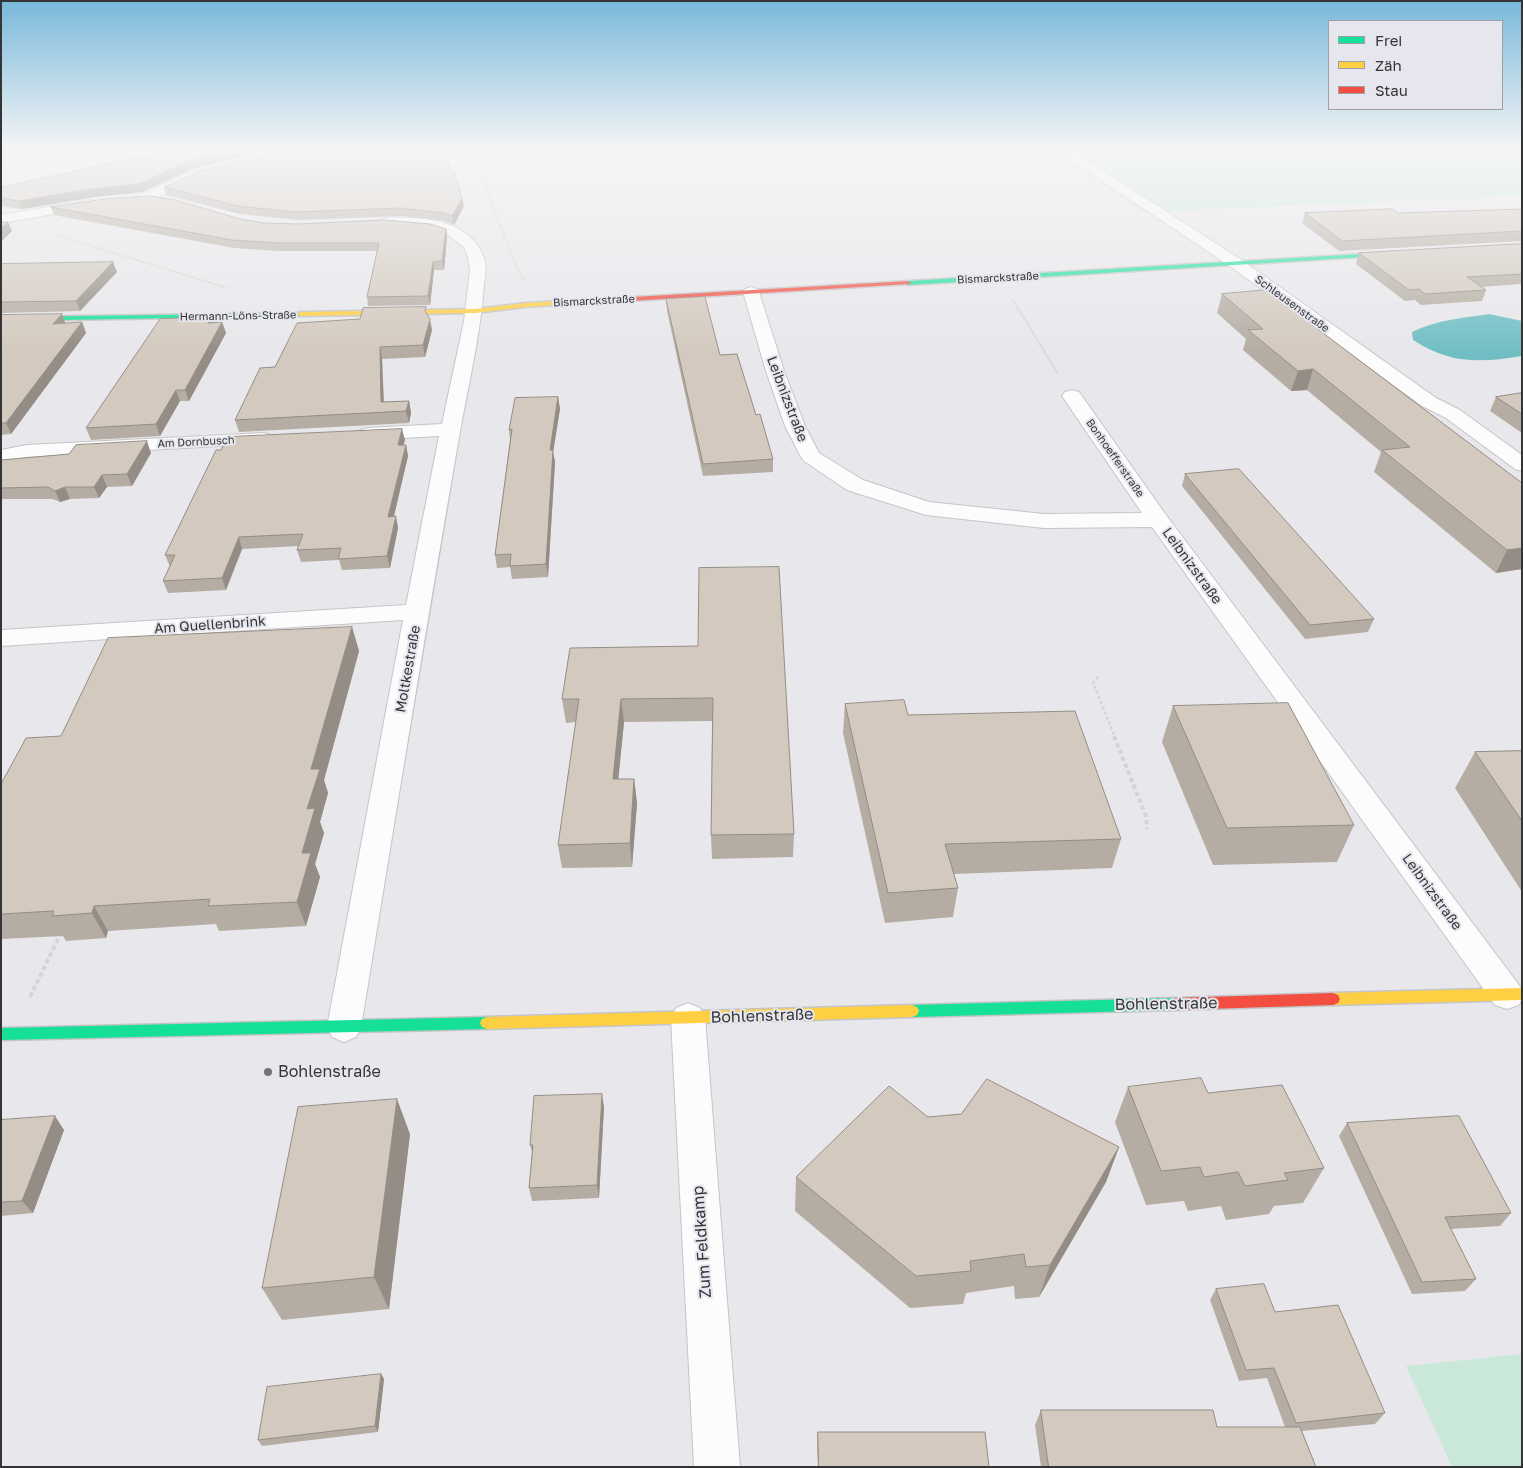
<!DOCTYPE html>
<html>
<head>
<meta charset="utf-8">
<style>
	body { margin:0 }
	#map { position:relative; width:1523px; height:1468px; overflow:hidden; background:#e8e8ec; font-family:"Golos Text",sans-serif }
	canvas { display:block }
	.frame { position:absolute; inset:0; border:2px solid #343537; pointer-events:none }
	.legend { position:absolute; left:1328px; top:20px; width:175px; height:90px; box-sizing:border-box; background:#e6e7ee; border:1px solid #9fa0a5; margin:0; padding:6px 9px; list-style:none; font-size:15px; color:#343537 }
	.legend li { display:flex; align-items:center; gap:10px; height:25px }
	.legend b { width:25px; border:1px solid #9fa0a5 }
</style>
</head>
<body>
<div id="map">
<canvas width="1523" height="1468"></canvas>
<div class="frame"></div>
<ul class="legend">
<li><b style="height:6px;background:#16e098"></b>Frei</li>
<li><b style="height:6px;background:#ffcf43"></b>Zäh</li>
<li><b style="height:6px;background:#f24e42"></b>Stau</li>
</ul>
</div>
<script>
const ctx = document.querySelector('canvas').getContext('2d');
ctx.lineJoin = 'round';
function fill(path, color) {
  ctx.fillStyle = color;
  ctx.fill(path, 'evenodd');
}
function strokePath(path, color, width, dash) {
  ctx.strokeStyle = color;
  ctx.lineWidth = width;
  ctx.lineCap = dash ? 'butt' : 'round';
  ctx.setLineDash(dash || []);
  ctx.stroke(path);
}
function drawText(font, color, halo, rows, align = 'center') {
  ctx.font = font + ' "Golos Text",sans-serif';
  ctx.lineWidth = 4;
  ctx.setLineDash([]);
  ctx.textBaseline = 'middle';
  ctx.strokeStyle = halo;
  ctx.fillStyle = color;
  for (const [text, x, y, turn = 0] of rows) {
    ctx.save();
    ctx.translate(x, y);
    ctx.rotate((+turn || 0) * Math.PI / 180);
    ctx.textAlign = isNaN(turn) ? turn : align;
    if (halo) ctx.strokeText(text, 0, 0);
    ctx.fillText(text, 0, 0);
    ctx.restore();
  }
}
fill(new Path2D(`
	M 1047,148 L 1522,148 L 1522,196 L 1144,212 Z
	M 1522,1354 L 1522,1467 L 1452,1467 L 1406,1366 Z`), '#cae8da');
fill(new Path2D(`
	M 1489,314 L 1522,321 L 1522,356 C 1479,363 1450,364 1413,340 L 1412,332 C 1436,320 1463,318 1489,314 Z`), '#70bec4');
const street = new Path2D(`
	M 1053,148 L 1068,148 L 1243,261 L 1436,398 L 1460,410 L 1522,455 L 1522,471 L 1515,469 L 1446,418 L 1422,406 L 1231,267 Z
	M 198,170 L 203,171 L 205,174 L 203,177 L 150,201 L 140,201 L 138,198 L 140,195 Z
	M 89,200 L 94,201 L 96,204 L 94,207 L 1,223 L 1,215 Z
	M 388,218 C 423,217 470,219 484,258 C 487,267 485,276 484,285 C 480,339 467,390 458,443 C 424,638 393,832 361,1027 L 356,1037 L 344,1042 L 332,1037 L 327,1027 L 403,620 L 1,646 L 1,630 L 406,605 L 439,436 L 367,440 L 360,438 L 357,434 L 360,430 L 367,428 L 442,424 L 464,321 L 470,270 L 468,257 L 464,247 L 446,233 L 426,228 L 383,225 L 381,222 L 383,219 Z
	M 751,287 L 757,289 L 759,292 L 784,371 L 805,426 L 819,453 L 863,480 L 929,502 L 1044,514 L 1142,513 L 1062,396 L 1065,392 L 1072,390 L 1079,392 L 1166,515 L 1519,985 C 1523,992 1523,998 1519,1005 L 1507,1009 L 1495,1005 L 1152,527 L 1044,528 L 926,515 L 847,490 L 804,461 L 801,457 L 785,426 L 766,371 L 743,292 L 745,289 Z
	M 264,433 L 271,435 L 274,439 L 271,443 L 27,457 L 1,462 L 1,450 L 27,445 Z
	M 688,1003 L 700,1008 L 705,1018 L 740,1467 L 694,1467 L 671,1018 L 676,1008 Z`);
const fast = new Path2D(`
	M 1395,252 L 1398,254 L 1397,255 L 908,285 L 905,283 L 908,281 Z
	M 302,313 L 302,315 L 300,316 L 1,321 L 1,317 Z
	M 1175,998 L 1180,1000 L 1182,1004 L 1180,1008 L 1175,1010 L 912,1017 L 907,1015 L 905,1011 L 907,1007 L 912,1005 Z
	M 487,1017 L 492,1019 L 494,1023 L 492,1027 L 487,1029 L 1,1040 L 1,1028 Z`);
const slow = new Path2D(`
	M 598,299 L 601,301 L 600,302 L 526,307 L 475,313 L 300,316 L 297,314 L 300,312 L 475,309 L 526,303 Z
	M 1522,988 L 1522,1000 L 1333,1005 L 1328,1003 L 1326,999 L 1328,995 L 1333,993 Z
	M 912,1005 L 917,1007 L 919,1011 L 917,1015 L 912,1017 L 487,1029 L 482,1027 L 480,1023 L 482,1019 L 487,1017 Z`);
const jam = new Path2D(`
	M 908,281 L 911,283 L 910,284 L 598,303 L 595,301 L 598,299 Z
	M 1333,993 L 1338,995 L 1340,999 L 1338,1003 L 1333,1005 L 1175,1010 L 1170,1008 L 1168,1004 L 1170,1000 L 1175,998 Z`);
strokePath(street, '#c5c5c8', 2);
strokePath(fast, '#c5c5c8', 3);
strokePath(slow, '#c5c5c8', 3);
strokePath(jam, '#c5c5c8', 3);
strokePath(new Path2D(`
	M 471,148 L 515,264 L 524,280
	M 59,236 L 227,288
	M 1013,300 L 1058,374`), '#d4d4d4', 2, [2, 1]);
strokePath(new Path2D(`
	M 1098,677 L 1093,683 L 1115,737`), '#d4d4d4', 2.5, [3, 2.5]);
strokePath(new Path2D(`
	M 1114,736 L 1146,816 L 1147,829
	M 30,997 L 61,933`), '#d4d4d4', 4, [4.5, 3]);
fill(street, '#fcfcfc');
fill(fast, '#16e098');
fill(slow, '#ffcf43');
fill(jam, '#f24e42');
fill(new Path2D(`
	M 193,169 L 142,192 L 94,197 L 22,209 L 1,206 L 1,188 Z
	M 164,187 L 464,206 L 454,225 L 444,221 L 402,216 L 298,220 L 240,214 L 166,195 Z
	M 51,207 L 240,219 L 264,223 L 446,229 L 447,237 L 444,270 L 434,270 L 430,305 L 368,306 L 367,297 L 377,251 L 277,251 L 234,248 L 54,215 Z
	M 1522,209 L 1522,241 L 1339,251 L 1302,223 L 1305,213 L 1398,213 Z
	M 1522,244 L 1522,284 L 1481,287 L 1486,290 L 1482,301 L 1421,305 L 1415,300 L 1405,301 L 1356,264 L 1359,253 Z
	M 1,264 L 117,272 L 80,311 L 1,313 Z
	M 1222,294 L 1522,483 L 1522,569 L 1496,573 L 1374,472 L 1381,452 L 1307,390 L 1291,391 L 1243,350 L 1246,339 L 1217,313 Z
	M 666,299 L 720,355 L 756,415 L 773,459 L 773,472 L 703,476 L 667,311 Z
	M 427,314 L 432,330 L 425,357 L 382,359 L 384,402 L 409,401 L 411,413 L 409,423 L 239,432 L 235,420 L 275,367 L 360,319 Z
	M 1,315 L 65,323 L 82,322 L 86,333 L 11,434 L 1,435 Z
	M 211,317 L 213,323 L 222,322 L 226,333 L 189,401 L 180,401 L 160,436 L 91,440 L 86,428 Z
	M 1522,393 L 1522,433 L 1490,411 L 1496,397 Z
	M 558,397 L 560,409 L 553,452 L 555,462 L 548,577 L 512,579 L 510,567 L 497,568 L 495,555 L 510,440 L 509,430 Z
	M 405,440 L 403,445 L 406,445 L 408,456 L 394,516 L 398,528 L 390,568 L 342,570 L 339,560 L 301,562 L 297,550 L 299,546 L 242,549 L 226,590 L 168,593 L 163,581 L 170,567 L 165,555 Z
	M 151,453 L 132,486 L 107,487 L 99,498 L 70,499 L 60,502 L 53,499 L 1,499 L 1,460 Z
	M 1185,474 L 1374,619 L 1368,632 L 1305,639 L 1182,486 Z
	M 352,627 L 359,651 L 324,780 L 328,793 L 320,822 L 324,833 L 315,864 L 320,877 L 306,926 L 219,931 L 216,924 L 108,931 L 106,938 L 66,941 L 63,936 L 1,939 L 1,784 L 61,736 Z
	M 698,646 L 794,834 L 793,857 L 712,859 L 711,835 L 712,721 L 624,722 L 618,779 L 634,779 L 637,803 L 632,867 L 562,868 L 558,845 L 576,722 L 566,723 L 562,699 Z
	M 845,704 L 908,715 L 1121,839 L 1112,868 L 954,874 L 958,888 L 953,917 L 885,923 L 843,733 Z
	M 1173,706 L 1354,825 L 1337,862 L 1213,865 L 1162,742 Z
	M 1522,751 L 1522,892 L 1455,788 L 1475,752 Z
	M 1128,1087 L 1208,1093 L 1324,1168 L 1303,1203 L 1274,1206 L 1269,1214 L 1226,1220 L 1221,1206 L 1188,1211 L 1184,1201 L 1146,1205 L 1115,1122 Z
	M 604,1107 L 599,1198 L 532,1201 L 529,1188 L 532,1152 L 530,1145 Z
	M 928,1117 L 1119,1147 L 1106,1182 L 1039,1297 L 1015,1299 L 1014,1286 L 966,1293 L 963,1304 L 910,1308 L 795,1211 L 796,1177 Z
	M 1,1120 L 64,1130 L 33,1213 L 1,1216 Z
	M 1347,1123 L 1511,1213 L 1500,1226 L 1451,1229 L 1476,1279 L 1465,1291 L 1412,1294 L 1339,1136 Z
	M 410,1134 L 389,1309 L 282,1320 L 262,1288 Z
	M 1216,1289 L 1275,1312 L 1385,1413 L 1375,1424 L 1302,1431 L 1316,1467 L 1041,1467 L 1035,1425 L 1041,1410 L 1217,1427 L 1285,1427 L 1267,1378 L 1239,1381 L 1210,1300 Z
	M 381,1374 L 384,1379 L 378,1432 L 262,1446 L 258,1440 Z
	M 818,1432 L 989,1467 L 818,1467 L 817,1446 Z`), '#b5ada3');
fill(new Path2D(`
	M 243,148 L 276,148 L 193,169 L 142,192 L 94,197 L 22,209 L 19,201 Z
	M 462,198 L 464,206 L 454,225 L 452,216 Z
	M 8,222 L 12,231 L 1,242 L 1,228 Z
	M 446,229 L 447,237 L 444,270 L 442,261 Z
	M 113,262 L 117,272 L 80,311 L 76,301 Z
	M 433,262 L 434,270 L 430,305 L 428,296 Z
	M 62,314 L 66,325 L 53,324 Z
	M 211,317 L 215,328 L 208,323 Z
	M 430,319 L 432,330 L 425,357 L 423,345 Z
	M 82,322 L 86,333 L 11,434 L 6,423 Z
	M 222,322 L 226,333 L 189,401 L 185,390 Z
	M 380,347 L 382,359 L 384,414 L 381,402 Z
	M 1313,369 L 1307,390 L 1291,391 L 1298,371 Z
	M 176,390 L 180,401 L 160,436 L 156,424 Z
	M 558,397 L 560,409 L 553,452 L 555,462 L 548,577 L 546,564 L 550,450 Z
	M 409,401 L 411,413 L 409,423 L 406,411 Z
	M 402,429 L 405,440 L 400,457 L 398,445 Z
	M 147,441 L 151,453 L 132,486 L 127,474 Z
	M 406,445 L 408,456 L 391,528 L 388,517 Z
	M 102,475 L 107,487 L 99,498 L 94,487 Z
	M 65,487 L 70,499 L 60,502 L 55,491 Z
	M 396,516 L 398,528 L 390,568 L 387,556 Z
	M 239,537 L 242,549 L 226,590 L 222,578 Z
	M 1522,548 L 1522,569 L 1496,573 L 1507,550 Z
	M 352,627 L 359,651 L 324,780 L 328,793 L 320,822 L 324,833 L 315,864 L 320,877 L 306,926 L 297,902 L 311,769 Z
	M 621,699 L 624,722 L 616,803 L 613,779 Z
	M 634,779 L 637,803 L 632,867 L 630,843 Z
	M 94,906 L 108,931 L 106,938 L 92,913 Z
	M 602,1094 L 604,1107 L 599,1198 L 597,1185 Z
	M 397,1099 L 410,1134 L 389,1309 L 374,1277 Z
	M 55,1116 L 64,1130 L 33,1213 L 22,1201 Z
	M 1119,1147 L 1106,1182 L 1039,1297 L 1050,1265 Z
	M 381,1374 L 384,1379 L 378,1432 L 375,1426 Z`), '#948d85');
const building = new Path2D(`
	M 179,148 L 243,148 L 190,161 L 139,184 L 91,189 L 19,201 L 1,198 L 1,188 Z
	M 293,148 L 442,148 L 452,172 L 454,172 L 462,198 L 452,216 L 443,213 L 400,208 L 296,212 L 238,206 L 164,187 L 201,171 Z
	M 151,196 L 175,200 L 240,219 L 264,223 L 297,224 L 385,220 L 430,224 L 446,229 L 442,261 L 433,262 L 428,296 L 367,297 L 379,243 L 275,243 L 232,240 L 51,207 L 105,199 Z
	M 1392,209 L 1398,213 L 1522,209 L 1522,231 L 1342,241 L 1305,213 Z
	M 1,222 L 8,222 L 1,228 Z
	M 1522,244 L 1522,274 L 1467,277 L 1486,290 L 1425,294 L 1419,289 L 1409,290 L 1359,253 Z
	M 113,262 L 76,301 L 1,302 L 1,264 Z
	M 1266,290 L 1522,483 L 1522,548 L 1507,550 L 1382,450 L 1410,447 L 1313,369 L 1298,371 L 1248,330 L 1263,329 L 1222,294 Z
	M 705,297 L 720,355 L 737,354 L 756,415 L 760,414 L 773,459 L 703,464 L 666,299 Z
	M 426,307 L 425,311 L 430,319 L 423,345 L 380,347 L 381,402 L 409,401 L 406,411 L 235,420 L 260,368 L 275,367 L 297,323 L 360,319 L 363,308 Z
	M 62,314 L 53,324 L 82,322 L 6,423 L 1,423 L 1,315 Z
	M 211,317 L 208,323 L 222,322 L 185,390 L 176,390 L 156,424 L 86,428 L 160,319 Z
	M 1522,393 L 1522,414 L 1496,397 Z
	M 558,397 L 550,450 L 553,450 L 546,564 L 510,566 L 511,554 L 495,555 L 512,429 L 509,430 L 515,398 Z
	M 402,429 L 398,445 L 406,445 L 388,517 L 396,516 L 387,556 L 338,559 L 341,548 L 297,550 L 303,534 L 239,537 L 222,578 L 163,581 L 175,555 L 165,555 L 216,450 L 221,450 L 228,437 Z
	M 147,441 L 127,474 L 102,475 L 94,487 L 65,487 L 55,491 L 48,487 L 1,488 L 1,460 L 69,454 L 76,445 Z
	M 1239,469 L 1374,619 L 1310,625 L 1185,474 Z
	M 779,567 L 794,834 L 711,835 L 713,698 L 621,699 L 613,779 L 634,779 L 630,843 L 558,845 L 579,699 L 562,699 L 570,648 L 698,646 L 699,568 Z
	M 352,627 L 311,769 L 320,769 L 307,809 L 315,808 L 302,853 L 311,853 L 297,902 L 208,906 L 210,899 L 94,906 L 92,913 L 52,916 L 54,911 L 1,914 L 1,784 L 26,738 L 61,736 L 108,638 Z
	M 904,700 L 908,715 L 1075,711 L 1121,839 L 945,844 L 958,888 L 888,893 L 845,704 Z
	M 1288,703 L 1354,825 L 1227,828 L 1173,706 Z
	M 1522,751 L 1522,821 L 1475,752 Z
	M 1201,1078 L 1208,1093 L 1282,1085 L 1324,1168 L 1284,1173 L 1288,1180 L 1245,1186 L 1238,1172 L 1204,1177 L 1200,1167 L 1161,1171 L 1128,1087 Z
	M 987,1079 L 1119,1147 L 1050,1265 L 1026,1267 L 1024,1254 L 970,1261 L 971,1271 L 916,1276 L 796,1177 L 889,1086 L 928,1117 L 961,1114 Z
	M 602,1094 L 597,1185 L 529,1188 L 533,1145 L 530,1145 L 534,1096 Z
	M 397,1099 L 374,1277 L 262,1288 L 298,1107 Z
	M 55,1116 L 22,1201 L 1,1202 L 1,1120 Z
	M 1459,1116 L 1511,1213 L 1445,1217 L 1476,1279 L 1422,1282 L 1347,1123 Z
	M 1264,1284 L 1275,1312 L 1338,1305 L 1385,1413 L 1296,1423 L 1274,1368 L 1246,1370 L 1216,1289 Z
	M 381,1374 L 375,1426 L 258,1440 L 267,1387 Z
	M 1041,1410 L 1213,1410 L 1217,1427 L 1300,1427 L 1316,1467 L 1049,1467 Z
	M 818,1432 L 985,1432 L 989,1467 L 819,1467 Z`);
fill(building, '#d3c9be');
strokePath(building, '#948d85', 1);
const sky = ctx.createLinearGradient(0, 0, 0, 354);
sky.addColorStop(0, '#78b8da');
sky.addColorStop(0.42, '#f5f5f6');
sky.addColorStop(1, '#f5f5f600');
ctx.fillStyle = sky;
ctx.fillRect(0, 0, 1523, 354);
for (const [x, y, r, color] of [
	[268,1072,5,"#737476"]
]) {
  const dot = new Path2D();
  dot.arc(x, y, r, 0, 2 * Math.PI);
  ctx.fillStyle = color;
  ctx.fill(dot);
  strokePath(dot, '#e6e7ee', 2);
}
drawText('11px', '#343537', '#e6e7ee', [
	["Bismarckstraße",998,278,-3],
	["Bismarckstraße",594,301,-3],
	["Schleusenstraße",1292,304,36],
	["Hermann-Löns-Straße",238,316,-1],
	["Am Dornbusch",196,442,-3],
	["Bonhoefferstraße",1115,458,55]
]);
drawText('14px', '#343537', '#e6e7ee', [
	["Leibnizstraße",787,399,69],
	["Leibnizstraße",1192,566,54],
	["Am Quellenbrink",210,625,-4],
	["Moltkestraße",408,669,-80],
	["Leibnizstraße",1432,892,54]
]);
drawText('16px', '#343537', '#e6e7ee', [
	["Bohlenstraße",1166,1004,-1],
	["Bohlenstraße",762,1016,-2],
	["Zum Feldkamp",702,1242,-94]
]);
drawText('16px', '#343537', '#e6e7ee', [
	["Bohlenstraße",278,1072]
], 'left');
</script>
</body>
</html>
